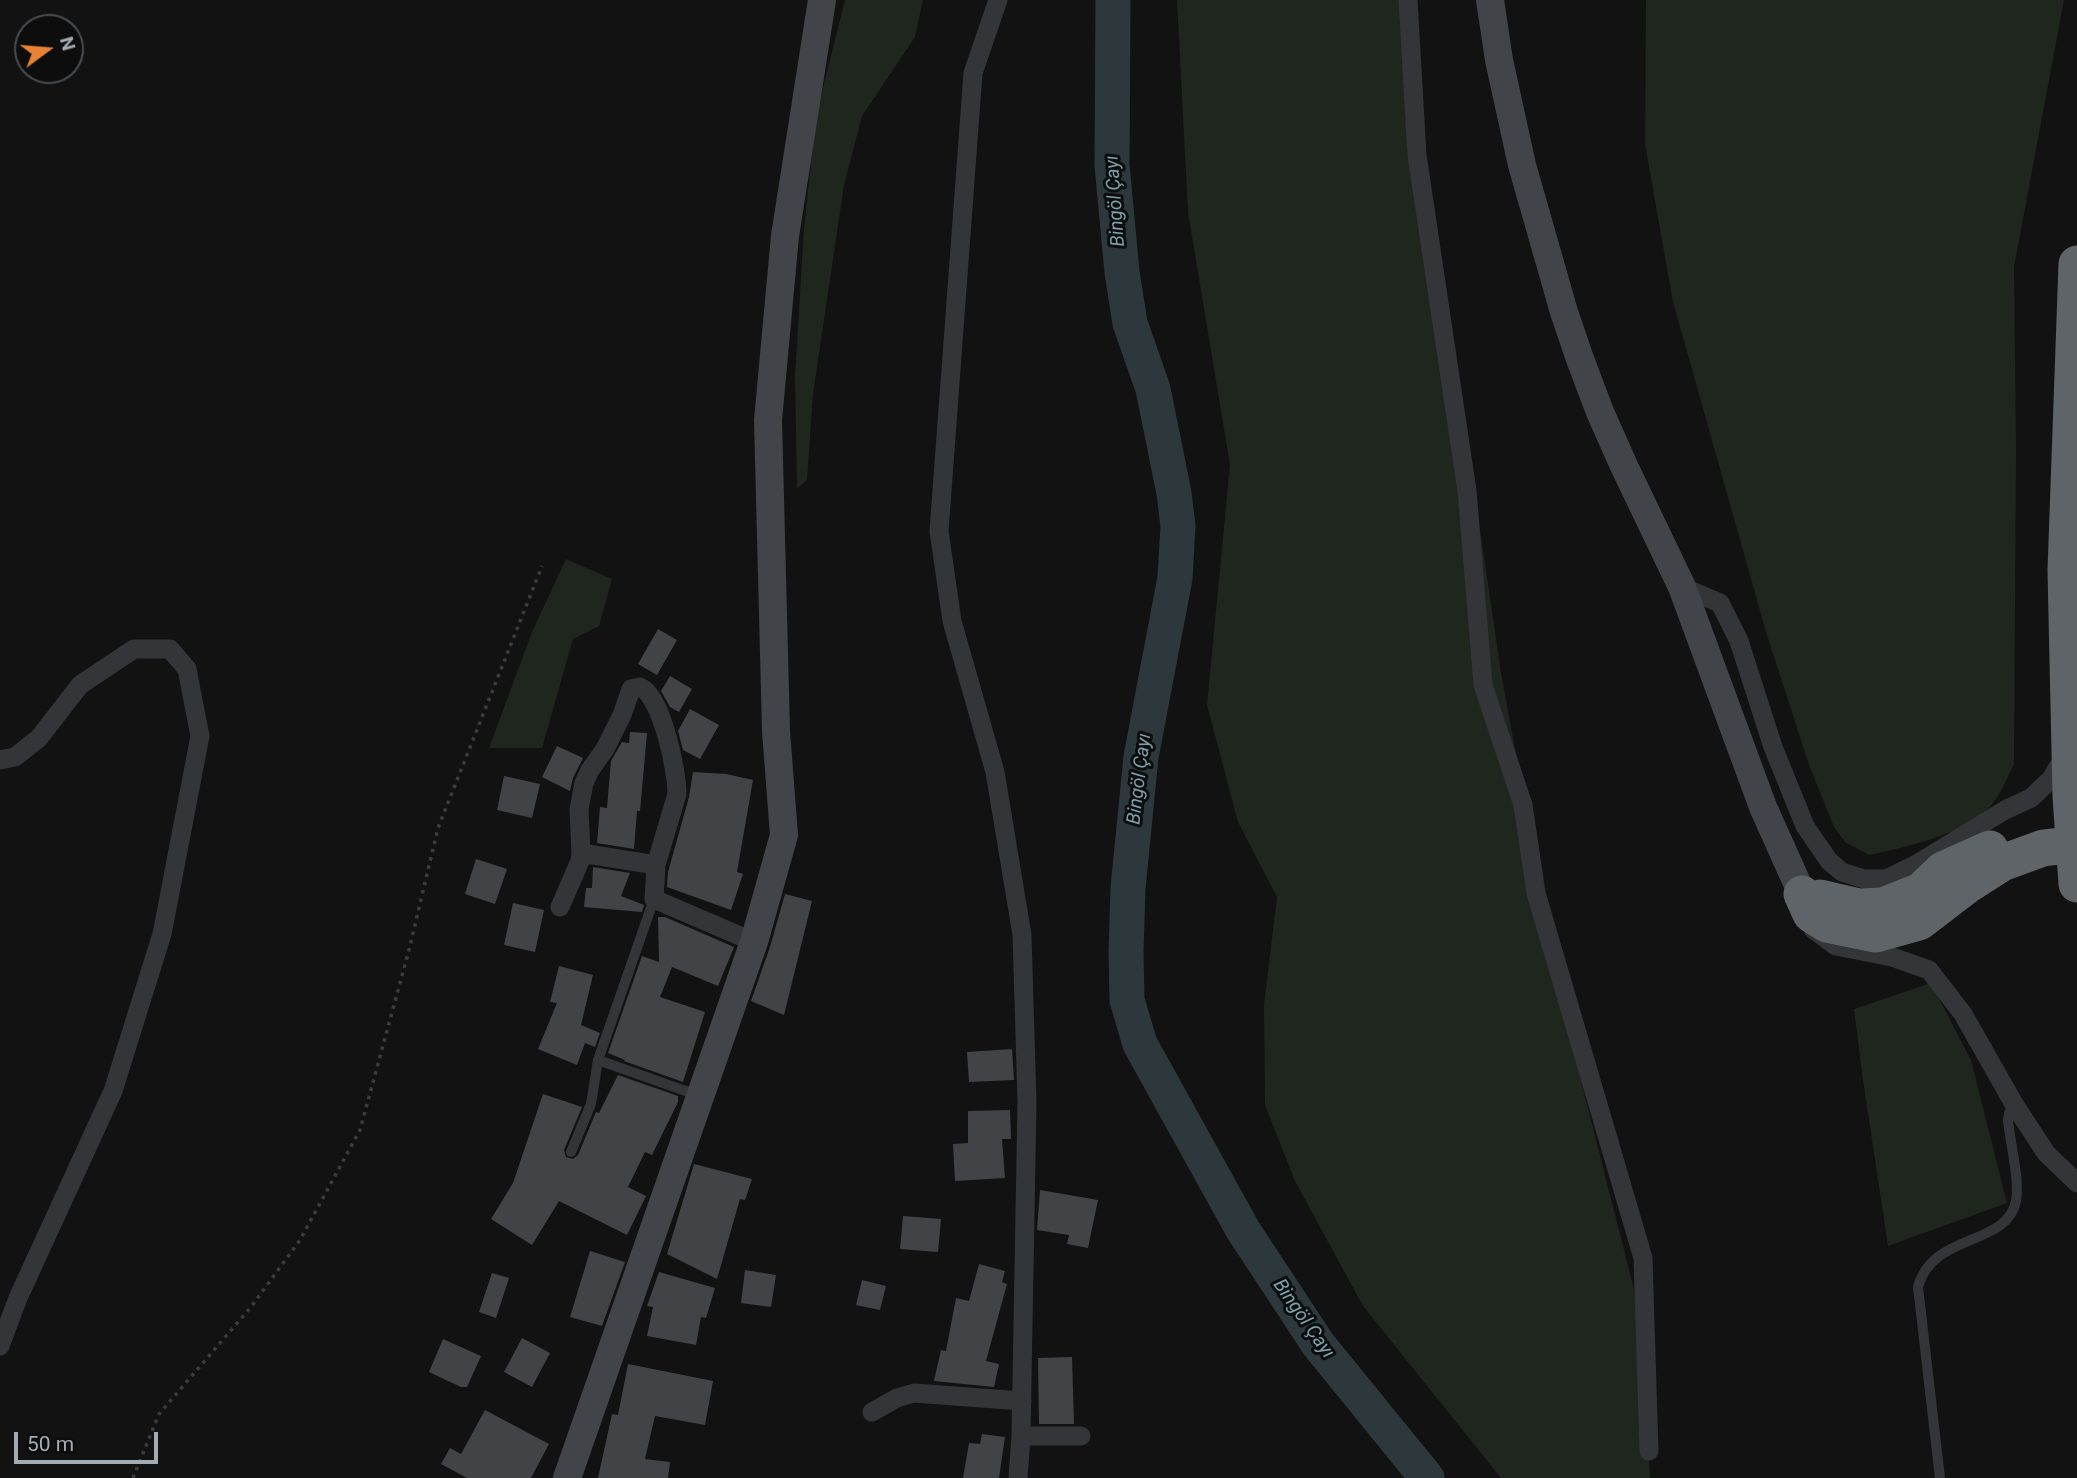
<!DOCTYPE html>
<html>
<head>
<meta charset="utf-8">
<style>
	body { margin:0 }
	#map { position:relative; width:2077px; height:1478px; overflow:hidden; background:#121213; font-family:Roboto,sans-serif }
	canvas { display:block }
	.north { position:absolute; left:14px; top:14px; width:70px; height:70px; box-sizing:border-box; background:#0d0d0e; border:2px solid #494d50; border-radius:50%; rotate:74deg; font-size:19px; font-weight:700; line-height:28px; text-align:center; color:#a4acb3 }
	.north::after { content:''; display:block; margin:auto; width:24px; height:32px; background:#e88235; clip-path:polygon(50% 0,100% 100%,50% 72%,0 100%) }
	.scale { position:absolute; left:14px; top:1432px; width:144px; height:32px; box-sizing:border-box; border:4px solid #a4acb3; border-top:0; padding-left:9px; font-size:21px; line-height:24px; white-space:nowrap; color:#a4acb3; -webkit-text-stroke:5px #0d0d0e; paint-order:stroke }
</style>
</head>
<body>
<div id="map">
<canvas width="2077" height="1478"></canvas>
<div class="north">N</div>
<div class="scale">50 m</div>
</div>
<script>
const ctx = document.querySelector('canvas').getContext('2d');
ctx.lineJoin = 'round';
function fill(path, color) {
  ctx.fillStyle = color;
  ctx.fill(path, 'evenodd');
}
function strokePath(path, color, width, dash) {
  ctx.strokeStyle = color;
  ctx.lineWidth = width;
  ctx.lineCap = dash ? 'butt' : 'round';
  ctx.setLineDash(dash || []);
  ctx.stroke(path);
}
function drawText(font, color, halo, rows, align = 'center') {
  ctx.font = font + ' Roboto,sans-serif';
  ctx.lineWidth = 6;
  ctx.setLineDash([]);
  ctx.textBaseline = 'middle';
  ctx.strokeStyle = halo;
  ctx.fillStyle = color;
  for (const [text, x, y, turn = 0] of rows) {
    ctx.save();
    ctx.translate(x, y);
    ctx.rotate((+turn || 0) * Math.PI / 180);
    ctx.textAlign = isNaN(turn) ? turn : align;
    if (halo) ctx.strokeText(text, 0, 0);
    ctx.fillText(text, 0, 0);
    ctx.restore();
  }
}
fill(new Path2D(`
	M 845,0 L 923,0 L 915,37 L 862,116 L 844,185 L 813,394 L 807,480 L 797,489 L 795,377 L 804,228 L 816,115 Z
	M 1177,0 L 1400,0 L 1447,304 L 1501,673 L 1546,918 L 1572,1045 L 1641,1317 L 1650,1478 L 1501,1478 L 1363,1306 L 1295,1181 L 1265,1105 L 1264,1005 L 1277,897 L 1238,822 L 1207,705 L 1230,465 L 1188,212 Z
	M 1646,0 L 2064,0 L 2014,267 L 2016,449 L 2014,764 C 2007,778 2000,796 1990,807 C 1964,835 1905,847 1869,855 L 1845,842 L 1834,827 L 1809,765 L 1766,632 L 1673,302 L 1645,144 Z
	M 566,559 L 612,579 L 599,626 L 573,639 L 542,748 L 489,748 L 532,632 Z
	M 1931,983 L 1971,1060 L 2007,1203 L 1888,1246 L 1862,1073 L 1854,1009 Z`), '#1f261e');
strokePath(new Path2D(`
	M 1113,0 L 1112,165 L 1122,272 L 1130,323 L 1153,389 L 1174,493 L 1178,526 L 1175,578 L 1141,757 L 1128,888 L 1126,952 L 1127,1000 L 1140,1044 L 1243,1230 L 1318,1344 L 1427,1478`), '#2c383b', 35);
fill(new Path2D(`
	M 658,629 L 677,640 L 657,675 L 638,664 Z
	M 670,676 L 692,689 L 679,712 L 670,707 L 661,691 Z
	M 690,709 L 719,725 L 700,759 L 683,750 L 678,731 Z
	M 630,732 L 647,733 L 640,811 L 637,811 L 634,849 L 597,843 L 600,807 L 607,808 L 611,761 L 622,742 L 629,743 Z
	M 557,746 L 583,758 L 573,778 L 570,791 L 542,777 Z
	M 693,772 L 726,774 L 753,780 L 737,872 L 743,874 L 731,910 L 667,887 L 668,872 L 689,797 Z
	M 504,776 L 540,784 L 532,818 L 497,810 Z
	M 476,859 L 507,869 L 495,904 L 465,894 Z
	M 593,867 L 630,873 L 621,896 L 644,905 L 642,912 L 584,907 L 586,888 L 592,888 Z
	M 785,894 L 812,901 L 784,1015 L 751,1001 L 770,947 Z
	M 513,903 L 544,910 L 535,952 L 504,945 Z
	M 658,917 L 665,917 L 734,947 L 718,986 L 672,967 L 660,997 L 705,1012 L 683,1082 L 624,1061 L 625,1060 L 608,1053 L 642,956 L 659,962 Z
	M 559,966 L 593,975 L 581,1025 L 600,1033 L 595,1047 L 585,1043 L 577,1065 L 538,1049 L 557,1003 L 550,1002 Z
	M 1012,1049 L 1014,1080 L 969,1082 L 967,1052 Z
	M 618,1075 L 678,1096 L 678,1102 L 652,1155 L 645,1152 L 628,1187 L 646,1196 L 627,1235 L 559,1201 L 532,1245 L 491,1219 L 513,1183 L 543,1094 L 582,1107 L 564,1150 L 566,1157 L 573,1159 L 578,1155 L 596,1112 L 599,1113 Z
	M 1010,1110 L 1011,1139 L 1002,1139 L 1005,1178 L 955,1181 L 953,1144 L 968,1143 L 968,1111 Z
	M 694,1164 L 752,1179 L 745,1200 L 740,1199 L 717,1279 L 667,1254 Z
	M 1040,1190 L 1098,1200 L 1088,1248 L 1067,1244 L 1069,1235 L 1037,1230 Z
	M 903,1216 L 941,1219 L 938,1252 L 900,1249 Z
	M 590,1251 L 625,1262 L 602,1326 L 570,1317 Z
	M 979,1264 L 1005,1271 L 1002,1282 L 1007,1284 L 986,1361 L 999,1364 L 994,1387 L 934,1381 L 941,1350 L 946,1351 L 956,1298 L 969,1301 Z
	M 745,1270 L 776,1275 L 771,1307 L 741,1303 Z
	M 659,1272 L 715,1288 L 706,1318 L 701,1317 L 696,1345 L 647,1336 L 653,1307 L 647,1306 Z
	M 492,1273 L 509,1278 L 496,1318 L 479,1312 Z
	M 862,1280 L 886,1286 L 880,1310 L 856,1305 Z
	M 522,1338 L 550,1353 L 532,1387 L 504,1372 Z
	M 443,1339 L 481,1356 L 467,1387 L 461,1387 L 429,1372 Z
	M 1072,1357 L 1074,1424 L 1039,1424 L 1038,1358 Z
	M 628,1364 L 713,1381 L 705,1425 L 655,1416 L 645,1459 L 670,1462 L 668,1478 L 598,1478 L 612,1414 L 618,1415 Z
	M 485,1410 L 549,1444 L 531,1478 L 467,1478 L 441,1464 L 450,1448 L 461,1454 Z
	M 982,1434 L 1005,1437 L 999,1478 L 963,1478 L 969,1443 L 980,1444 Z`), '#414346');
strokePath(new Path2D(`
	M 133,1478 L 159,1414 L 251,1307 L 300,1240 L 360,1130 L 409,950 L 438,828 L 542,566`), '#393c3f', 3.5, [3.5, 5]);
strokePath(new Path2D(`
	M 598,1060 L 697,1095
	M 571,1152 L 591,1104 L 598,1060 L 654,899
	M 1940,1478 L 1918,1287 C 1933,1232 2007,1247 2016,1201 C 2020,1180 2010,1143 2008,1120 L 2009,1113 L 2014,1104`), '#333538', 10);
strokePath(new Path2D(`
	M 998,0 L 973,73 L 939,531 L 952,621 L 995,772 L 1022,935 L 1027,1102 L 1021,1436 L 1018,1478
	M 1408,0 L 1417,155 L 1467,491 L 1483,685 L 1523,805 L 1536,893 L 1643,1258 L 1649,1451
	M 1682,587 L 1720,603 L 1739,641 L 1773,747 L 1805,826 L 1829,861 L 1842,872 L 1864,879 L 1886,879 L 1915,865 L 2005,810 L 2031,798 L 2051,779 L 2064,757
	M 0,760 L 15,757 L 39,738 L 80,685 L 134,649 L 170,649 L 187,669 L 200,736 L 162,934 L 113,1091 L 18,1298 L 0,1346
	M 581,853 L 656,865
	M 560,907 L 580,861 L 581,853 L 579,809 L 584,783 L 590,770 L 605,749 L 622,715 L 631,689 L 640,687 C 662,696 677,771 677,794 L 656,865 L 654,899 L 754,942
	M 1813,929 L 1836,946 L 1892,957 L 1929,970 L 1963,1014 L 2014,1104 L 2046,1153 L 2077,1183
	M 872,1412 L 897,1398 L 914,1393 L 1022,1401
	M 1021,1436 L 1081,1436`), '#333538', 19);
strokePath(new Path2D(`
	M 1490,0 L 1499,60 L 1522,165 L 1564,312 L 1580,359 L 1600,412 L 1624,466 L 1682,587 L 1763,807 L 1802,894
	M 567,1478 L 754,942 L 784,835 L 776,731 L 768,420 L 785,236 L 822,0`), '#414448', 28);
strokePath(new Path2D(`
	M 2077,264 L 2066,570 L 2071,796 L 2077,884
	M 1802,894 L 1811,914 L 1827,924 L 1876,934 L 1919,922 L 1966,886 L 2002,863 L 2043,848 L 2077,844
	M 1820,898 L 1859,907 L 1883,906 L 1921,891 L 1943,870 L 1990,849`), '#5f6469', 37);
drawText('italic 19px', '#7ca2ad', '#0d0d0e', [
	["Bingöl Çayı",1116,201,-94],
	["Bingöl Çayı",1140,779,-83],
	["Bingöl Çayı",1303,1319,55]
]);
</script>
</body>
</html>
